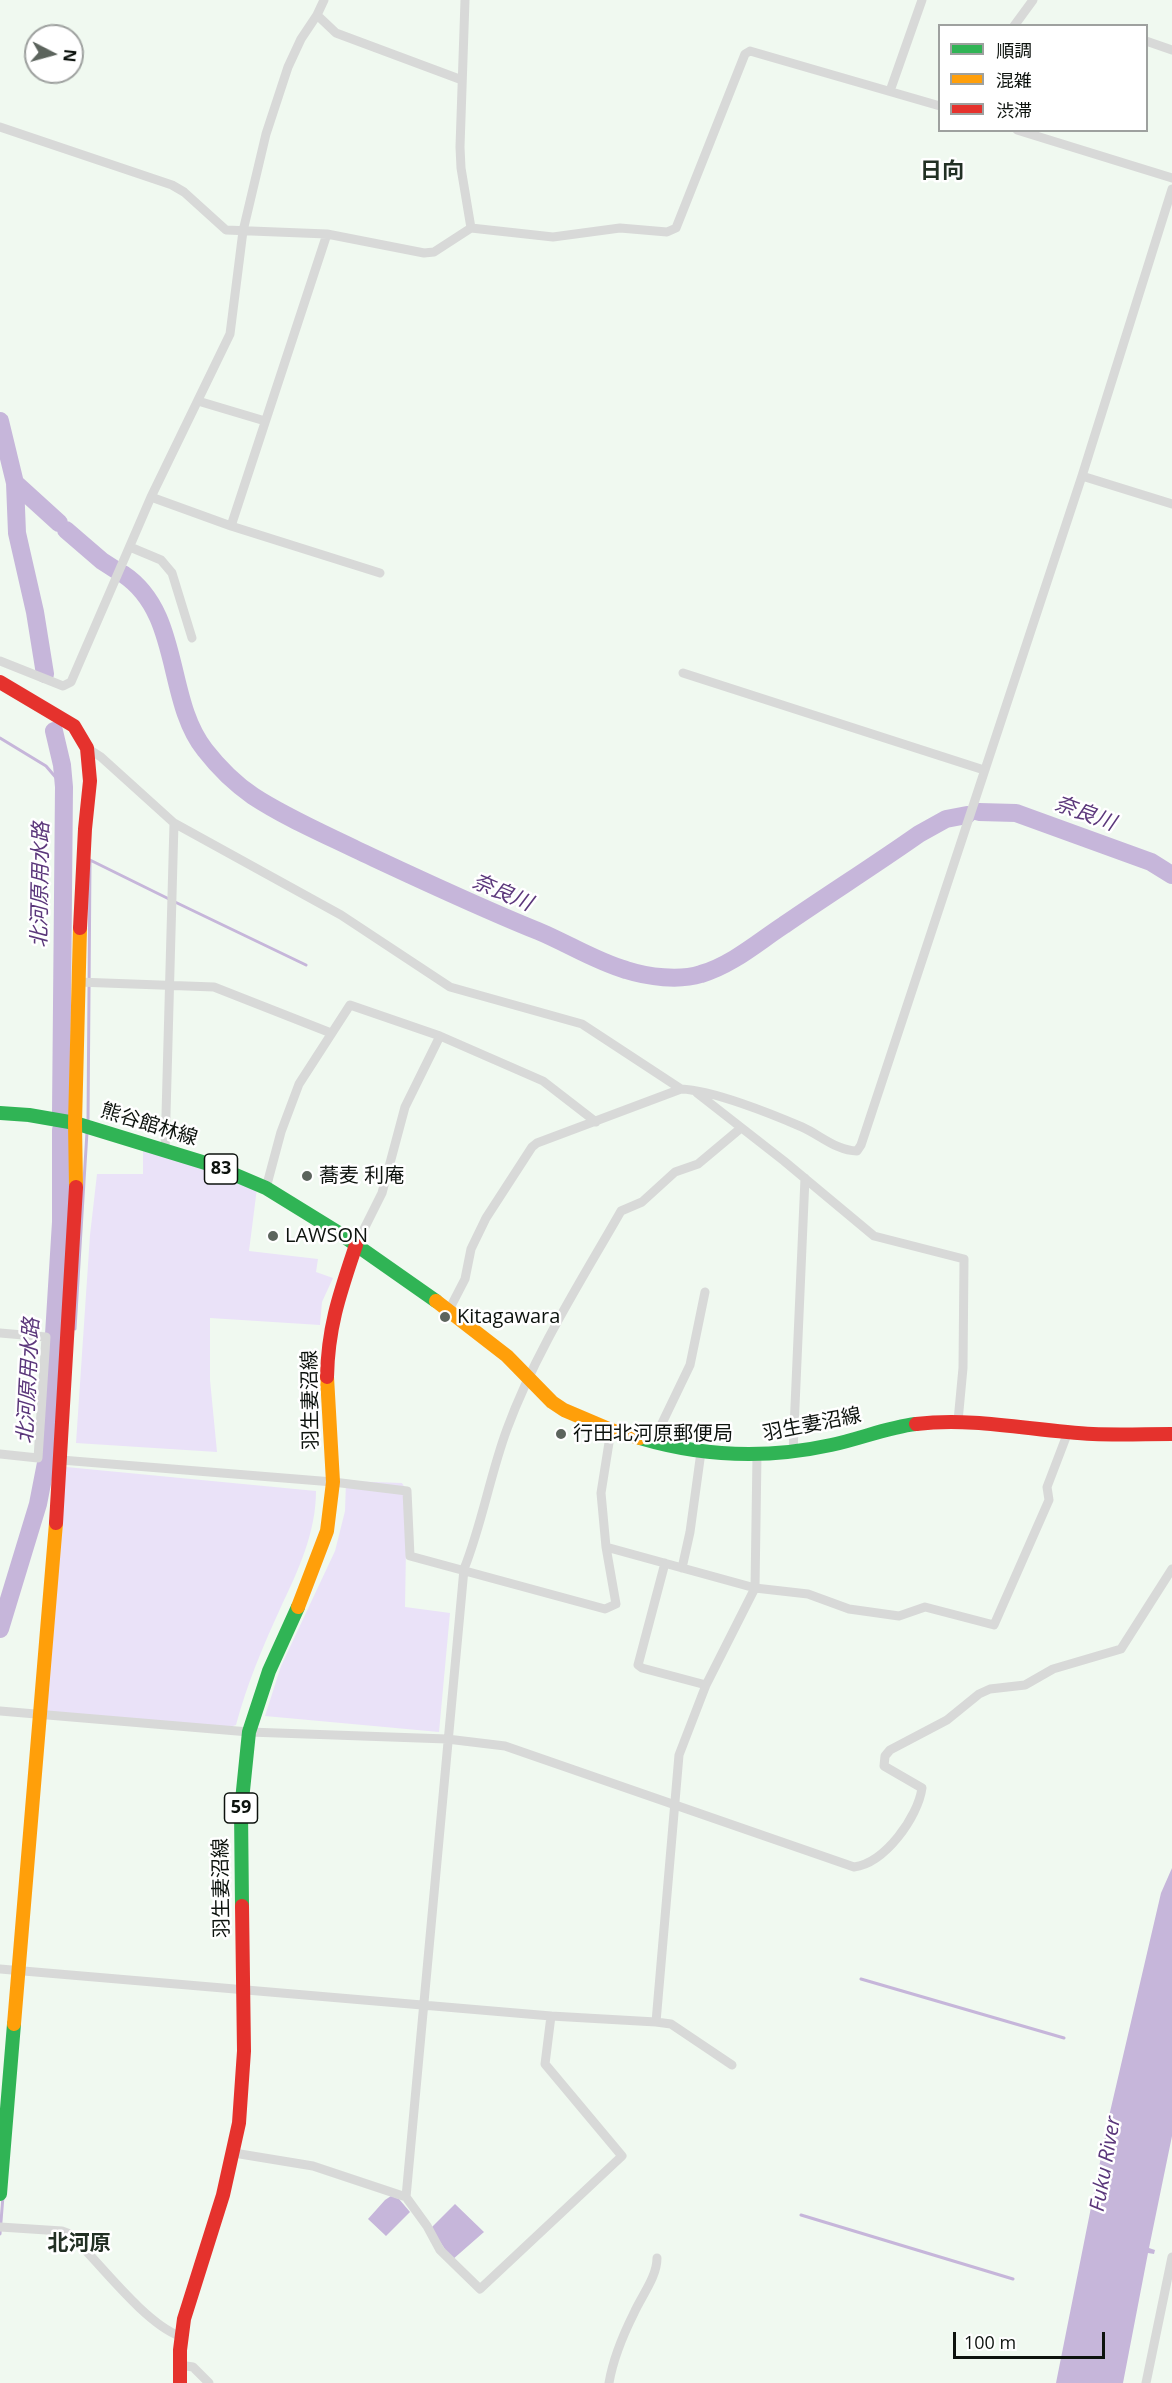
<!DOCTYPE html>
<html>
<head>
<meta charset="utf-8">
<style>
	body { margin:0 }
	#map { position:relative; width:1172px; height:2383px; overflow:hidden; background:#f0f9f0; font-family:"Open Sans","Noto Sans JP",sans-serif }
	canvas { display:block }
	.legend { position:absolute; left:938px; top:24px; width:210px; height:108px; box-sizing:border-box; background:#fff; border:2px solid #9ea19f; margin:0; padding:8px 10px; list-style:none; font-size:18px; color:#0d130e }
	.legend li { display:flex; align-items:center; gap:12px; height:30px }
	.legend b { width:30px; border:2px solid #9ea19f }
	.north { position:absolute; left:24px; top:24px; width:60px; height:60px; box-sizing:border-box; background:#fff; border:2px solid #9ea19f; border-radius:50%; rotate:96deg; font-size:16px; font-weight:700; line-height:24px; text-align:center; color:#0d130e }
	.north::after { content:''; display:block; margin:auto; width:21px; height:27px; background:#5c645d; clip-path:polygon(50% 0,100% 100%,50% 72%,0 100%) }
	.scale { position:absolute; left:953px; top:2332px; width:152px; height:27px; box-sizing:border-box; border:3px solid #0d130e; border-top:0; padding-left:8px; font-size:18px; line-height:21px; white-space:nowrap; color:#0d130e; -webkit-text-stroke:4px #fff; paint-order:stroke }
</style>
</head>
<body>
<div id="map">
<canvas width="1172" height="2383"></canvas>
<ul class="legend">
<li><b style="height:8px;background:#30b455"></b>順調</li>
<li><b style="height:8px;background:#ff9f0a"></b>混雑</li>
<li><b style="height:8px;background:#e5322d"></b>渋滞</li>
</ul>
<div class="north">N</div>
<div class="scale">100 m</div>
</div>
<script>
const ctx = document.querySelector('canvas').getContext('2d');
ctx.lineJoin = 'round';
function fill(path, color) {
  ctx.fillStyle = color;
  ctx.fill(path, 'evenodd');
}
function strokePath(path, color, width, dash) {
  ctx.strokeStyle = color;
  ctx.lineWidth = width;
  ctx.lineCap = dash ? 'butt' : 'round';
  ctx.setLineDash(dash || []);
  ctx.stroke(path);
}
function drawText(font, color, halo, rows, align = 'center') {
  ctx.font = font + ' "Open Sans","Noto Sans JP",sans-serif';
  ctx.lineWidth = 5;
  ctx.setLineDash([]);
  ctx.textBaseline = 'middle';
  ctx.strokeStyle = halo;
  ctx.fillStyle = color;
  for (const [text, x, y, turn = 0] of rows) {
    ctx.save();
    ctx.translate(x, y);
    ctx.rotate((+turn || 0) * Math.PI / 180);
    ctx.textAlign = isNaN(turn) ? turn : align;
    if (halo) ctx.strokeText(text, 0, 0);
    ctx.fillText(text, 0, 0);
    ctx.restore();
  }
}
fill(new Path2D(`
	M 143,1151 L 210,1170 L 257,1188 L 249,1251 L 318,1259 L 316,1272 L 333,1278 L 322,1302 L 320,1325 L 210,1318 L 210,1380 L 217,1452 L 76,1443 L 90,1235 L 97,1174 L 143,1174 Z
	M 66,1467 L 316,1491 C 316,1533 298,1571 280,1609 C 263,1646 247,1684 236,1725 L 230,1727 L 46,1712 Z
	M 346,1481 L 402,1483 L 407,1491 L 405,1607 L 450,1613 L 439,1732 L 265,1716 L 281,1666 L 335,1551 L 345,1511 Z`), '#eae2f8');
fill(new Path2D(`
	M 1172,1868 L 1172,2136 L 1149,2248 L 1155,2250 L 1154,2254 L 1148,2253 L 1123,2383 L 1056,2383 L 1110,2112 L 1161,1893 Z
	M 391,2196 L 399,2199 L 410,2212 L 386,2236 L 368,2219 L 385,2200 Z
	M 455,2204 L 484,2232 L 452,2260 L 431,2228 Z`), '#c6b6da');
strokePath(new Path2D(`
	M 0,738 L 46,766 L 64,787
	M 175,902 L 306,965
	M 88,1122 L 90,860 L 169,899
	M 75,1329 L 87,1132
	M 861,1979 L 1064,2038
	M 801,2215 L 1013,2279
	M 0,2234 L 3,2196`), '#c6b6da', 3);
strokePath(new Path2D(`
	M 0,421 L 15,483 L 17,533 L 35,612 L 45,674
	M 15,483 L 59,523
	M 66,530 L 102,561 L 116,570
	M 123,574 C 182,613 165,700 205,750 C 219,768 234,783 253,796 C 285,817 322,833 357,850 C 417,878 476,906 538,931 C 567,943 595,961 626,970 C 648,977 679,981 701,974 C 732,965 758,942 784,925 C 829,894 875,865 919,834 L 946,819 L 967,815
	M 54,731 L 62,765 L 64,787 L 61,1113
	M 979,812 L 1016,813 L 1151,862 L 1172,875
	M 0,1629 L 38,1504 L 46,1463 L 61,1222 L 61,1130`), '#c6b6da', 18);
strokePath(new Path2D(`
	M 465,0 L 460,147 L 461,168 L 471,228
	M 317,15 L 336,33 L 462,80
	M 1014,26 L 1033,0
	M 1146,41 L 1172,50
	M 890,91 L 922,0
	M 0,127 L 172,185 L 184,192 L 226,230 L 327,234 L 424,253 L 434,252 L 471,228 L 553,237 L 620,228 L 667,232 L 676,228 L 745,54 L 750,51 L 940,106
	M 1017,130 L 1172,178
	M 198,401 L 265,421
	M 1082,476 L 1172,504
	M 151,497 L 231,526 L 380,573
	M 231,526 L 327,234
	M 130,547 L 161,560 L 172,573 L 192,638
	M 0,661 L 63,686 L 71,682 L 151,497 L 230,334 L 243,231 L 266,134 L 288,67 L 301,39 L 317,15 L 324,0
	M 683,673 L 984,770
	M 87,748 L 101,757 L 174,823 L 341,915 L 450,987 L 582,1024 L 681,1089 L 537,1143 L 532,1147 L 486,1218 L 471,1249 L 465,1279 L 449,1310
	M 78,982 L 214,987 L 331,1033
	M 681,1089 C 712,1090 772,1114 802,1127 C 820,1135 837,1151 857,1151 L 861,1145 L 1082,476 L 1172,189
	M 697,1093 L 784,1161 L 874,1236 L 964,1259 L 963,1368 L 958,1421
	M 165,1151 L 174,823
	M 266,1188 L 281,1132 L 299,1084 L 350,1005 L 440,1036
	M 356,1245 L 382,1193 L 405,1107 L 440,1036 L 543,1081 L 596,1122
	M 0,1333 L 46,1337 L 38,1458 L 0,1454
	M 653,1442 L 690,1365 L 705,1292
	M 793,1452 L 805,1178
	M 61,1460 L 333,1482 L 407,1491 L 410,1556 L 605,1609 L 616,1604 L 606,1547 L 601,1493 L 611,1430
	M 606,1547 L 755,1588 L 808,1594 L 849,1609 L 899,1616 L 925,1607 L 994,1625 L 1049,1500 L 1047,1487 L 1068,1432
	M 665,1563 L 638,1665 L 642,1668 L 706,1685
	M 682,1568 L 690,1532 L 701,1452
	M 0,1711 L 249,1732 L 447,1739 L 505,1746 L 854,1867 C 885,1863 918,1817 922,1788 L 884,1766 L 885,1756 L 890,1750 L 947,1720 L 979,1694 L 990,1689 L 1025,1685 L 1053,1669 L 1121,1649 L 1172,1569
	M 0,1969 L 551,2016 L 656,2022 L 679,1755 L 706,1685 L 755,1588 L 757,1455
	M 656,2022 L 671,2024 L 732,2065
	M 234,2153 L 313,2166 L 406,2197 L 427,2226 L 440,2250 L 480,2289 L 622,2156 L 545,2064 L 551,2016
	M 406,2197 L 464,1569 C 482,1524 490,1475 507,1429 C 535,1353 581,1281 621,1211 L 642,1202 L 675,1172 L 698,1164 L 741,1128
	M 0,2227 L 62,2231 L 70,2234 C 98,2261 145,2324 180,2336
	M 179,2365 L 193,2367 L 209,2383
	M 609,2383 C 613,2359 623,2335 634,2313 C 642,2295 657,2277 657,2258
	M 1146,2383 L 1172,2257`), '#d8d9d8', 9);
strokePath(new Path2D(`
	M 0,1113 L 29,1115 L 75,1123 L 212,1165 L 266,1188 L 339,1233 L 436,1301
	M 640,1438 C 704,1457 767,1459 831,1445 C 860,1439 888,1427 916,1424
	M 242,1906 L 241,1810 L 249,1732 L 269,1671 L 298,1607
	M 0,2194 L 14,2024`), '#30b455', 14);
strokePath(new Path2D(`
	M 76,1187 L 75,1123 L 80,928
	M 436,1301 L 507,1356 L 552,1402 L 564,1410 L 611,1430 L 640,1438
	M 298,1607 L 327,1531 L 333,1482 L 327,1377
	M 14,2024 L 56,1523`), '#ff9f0a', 14);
strokePath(new Path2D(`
	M 0,682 L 74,726 L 87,748 L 90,781 L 85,829 L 80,928
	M 327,1377 C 328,1326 340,1293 356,1245
	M 916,1424 C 976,1417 1033,1431 1093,1434 C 1119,1435 1146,1434 1172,1434
	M 56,1523 L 76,1187
	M 180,2383 L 180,2350 L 184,2319 L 223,2195 L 239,2123 L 244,2051 L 242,1906`), '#e5322d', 14);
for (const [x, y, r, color] of [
	[307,1176,6,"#5c645d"],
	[273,1236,6,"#5c645d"],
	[445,1317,6,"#5c645d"],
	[561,1434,6,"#5c645d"]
]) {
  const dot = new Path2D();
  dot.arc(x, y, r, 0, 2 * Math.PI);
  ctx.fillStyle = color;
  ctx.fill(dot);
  strokePath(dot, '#fff', 2);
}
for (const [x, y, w] of [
	[221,1169,33],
	[241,1808,33]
]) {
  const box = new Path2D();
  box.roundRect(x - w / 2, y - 15, w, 30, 4.5);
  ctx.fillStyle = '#fff';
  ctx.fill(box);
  strokePath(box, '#0d130e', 1.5);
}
drawText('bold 18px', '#0d130e', null, [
	["83",221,1169],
	["59",241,1808]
]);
drawText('20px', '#0d130e', '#fff', [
	["熊谷館林線",149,1125,17],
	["羽生妻沼線",311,1400,-91],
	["羽生妻沼線",812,1425,-11],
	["羽生妻沼線",222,1888,-91]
]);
drawText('20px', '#0d130e', '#fff', [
	["蕎麦 利庵",319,1176],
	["LAWSON",285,1236],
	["Kitagawara",457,1317],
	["行田北河原郵便局",573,1434]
], 'left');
drawText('italic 21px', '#5b377b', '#fff', [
	["奈良川",1085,814,20],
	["北河原用水路",41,885,-89],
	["奈良川",502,893,23],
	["北河原用水路",29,1381,-87],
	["Fuku River",1106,2164,-80]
]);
drawText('bold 21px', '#223024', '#fff', [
	["北河原",79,2244]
]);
drawText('bold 22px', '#223024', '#fff', [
	["日向",942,172]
]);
</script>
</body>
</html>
